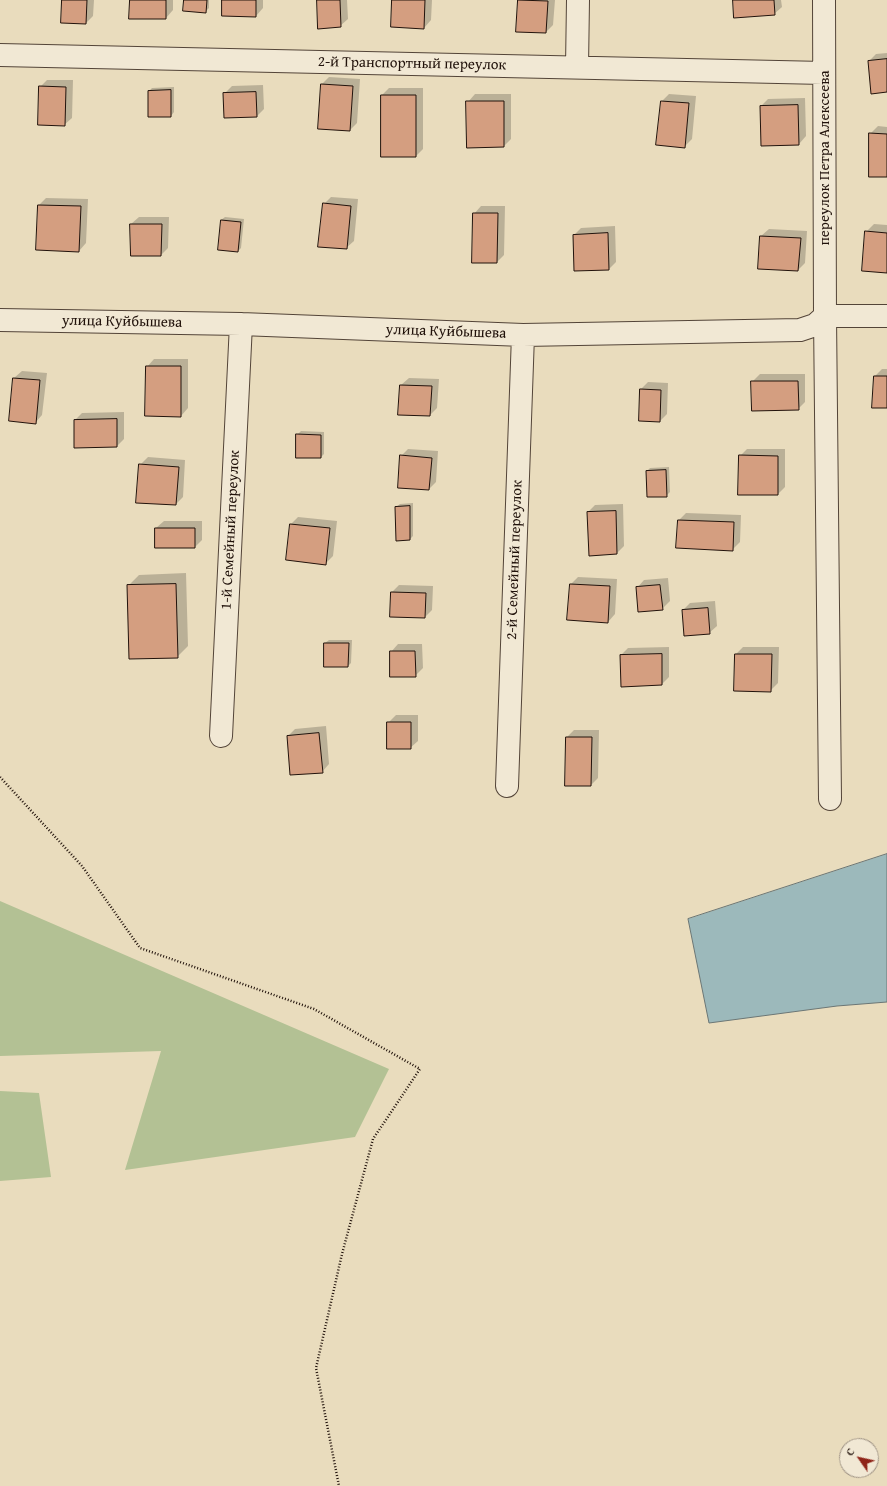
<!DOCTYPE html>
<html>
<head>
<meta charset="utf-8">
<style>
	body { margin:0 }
	#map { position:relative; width:887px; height:1486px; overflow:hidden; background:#e9dcbd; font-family:"Gentium Book Plus",serif }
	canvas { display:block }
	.north { position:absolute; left:839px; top:1438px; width:40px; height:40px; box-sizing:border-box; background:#f1e8d4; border:1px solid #9e9284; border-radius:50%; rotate:304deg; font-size:11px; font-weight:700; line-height:16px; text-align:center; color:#21120b }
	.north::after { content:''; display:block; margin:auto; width:14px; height:18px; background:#8f2418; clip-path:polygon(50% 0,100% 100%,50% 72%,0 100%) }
</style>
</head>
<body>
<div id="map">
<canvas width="887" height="1486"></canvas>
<div class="north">С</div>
</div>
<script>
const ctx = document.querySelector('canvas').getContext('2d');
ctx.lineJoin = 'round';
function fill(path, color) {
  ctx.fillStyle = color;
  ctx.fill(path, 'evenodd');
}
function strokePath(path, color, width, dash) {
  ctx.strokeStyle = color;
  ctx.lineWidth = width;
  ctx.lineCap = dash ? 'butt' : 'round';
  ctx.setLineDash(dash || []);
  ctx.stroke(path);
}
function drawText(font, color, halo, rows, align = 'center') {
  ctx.font = font + ' "Gentium Book Plus",serif';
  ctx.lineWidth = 4;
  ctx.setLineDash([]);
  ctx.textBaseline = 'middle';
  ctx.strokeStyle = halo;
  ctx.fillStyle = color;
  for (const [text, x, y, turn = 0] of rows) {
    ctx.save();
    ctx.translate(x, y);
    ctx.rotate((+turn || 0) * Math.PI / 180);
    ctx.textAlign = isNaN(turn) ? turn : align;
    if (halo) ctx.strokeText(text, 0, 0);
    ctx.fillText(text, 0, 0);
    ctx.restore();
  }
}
fill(new Path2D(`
	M 0,901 L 389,1069 L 355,1137 L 125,1170 L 161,1051 L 0,1056 Z
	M 0,1091 L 39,1093 L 51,1177 L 0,1181 Z`), '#b3c194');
const water = new Path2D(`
	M 887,854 L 887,1002 L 837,1006 L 709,1023 L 688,919 Z`);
fill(water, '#9cb9bb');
strokePath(water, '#6b7675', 1);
fill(new Path2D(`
	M 63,0 L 94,0 L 93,16 L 86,23 Z
	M 131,0 L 173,0 L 173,10 L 166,18 Z
	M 185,0 L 209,0 L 209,8 L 205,12 Z
	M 223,0 L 263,0 L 263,8 L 256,16 Z
	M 318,0 L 347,0 L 348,19 L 340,26 Z
	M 393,0 L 432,0 L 431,20 L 424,28 Z
	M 519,0 L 555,0 L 553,25 L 546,32 L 517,31 Z
	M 734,0 L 781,0 L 782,7 L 774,14 Z
	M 887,53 L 887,91 L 869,61 L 876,54 Z
	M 329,77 L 360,79 L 357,123 L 350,130 L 321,85 Z
	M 47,80 L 73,80 L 72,118 L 64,125 L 40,87 Z
	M 263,85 L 264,109 L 257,116 L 225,93 L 232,86 Z
	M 174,87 L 174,112 L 171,116 L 149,91 L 152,88 Z
	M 389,88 L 423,88 L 423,149 L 416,156 L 382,95 Z
	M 475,94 L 511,94 L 511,139 L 504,146 L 468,102 Z
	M 669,94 L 696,96 L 692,139 L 684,147 L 662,101 Z
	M 805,98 L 806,136 L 799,144 L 761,106 L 768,99 Z
	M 878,126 L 887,127 L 887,176 L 870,134 Z
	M 331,197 L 358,199 L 354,241 L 346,248 L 324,204 Z
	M 46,198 L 88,199 L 86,243 L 79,251 L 37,249 L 39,205 Z
	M 481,206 L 505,206 L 504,255 L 497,262 L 474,214 Z
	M 139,217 L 169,217 L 168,248 L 161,255 L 132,255 L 131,224 Z
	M 225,217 L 244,219 L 241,248 L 238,251 L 221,220 Z
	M 874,224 L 887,225 L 887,272 L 866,232 Z
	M 615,226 L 616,262 L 609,269 L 574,235 L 581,228 Z
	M 769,229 L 807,231 L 805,263 L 798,270 L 761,236 Z
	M 154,359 L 188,359 L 188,408 L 181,416 L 147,367 Z
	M 882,369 L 887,369 L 887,407 L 875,376 Z
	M 22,371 L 47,373 L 42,415 L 35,423 L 14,378 Z
	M 760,374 L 805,374 L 805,402 L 798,409 L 752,382 Z
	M 409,378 L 439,379 L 437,408 L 430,415 L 400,414 L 401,385 Z
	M 648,382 L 668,383 L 667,414 L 660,421 L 641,389 Z
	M 124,412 L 124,439 L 117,446 L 75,447 L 75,420 L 82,413 Z
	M 301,431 L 324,432 L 324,454 L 321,457 L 297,435 Z
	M 408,449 L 438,451 L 436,482 L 429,489 L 401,456 Z
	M 747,449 L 785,449 L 785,487 L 778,494 L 740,456 Z
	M 148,457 L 185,460 L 183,497 L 176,504 L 140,465 Z
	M 669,467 L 670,492 L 666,496 L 647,471 L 650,468 Z
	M 413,503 L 413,536 L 410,539 L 396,507 L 400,504 Z
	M 623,504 L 624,546 L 617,553 L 588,512 L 595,505 Z
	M 686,513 L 741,515 L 740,542 L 732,550 L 679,520 Z
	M 298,517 L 337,521 L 333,556 L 325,564 L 287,559 L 291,524 Z
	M 164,521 L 202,521 L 202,540 L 194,548 L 156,528 Z
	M 186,573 L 188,646 L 177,657 L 128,586 L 139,575 Z
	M 578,577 L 617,579 L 615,614 L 608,622 L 568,619 L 571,584 Z
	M 668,578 L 670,601 L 662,609 L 637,588 L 644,580 Z
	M 399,585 L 433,586 L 432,610 L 425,617 L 392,592 Z
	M 715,601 L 717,626 L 709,633 L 683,610 L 690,603 Z
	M 329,640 L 352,640 L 351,663 L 348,666 L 325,643 Z
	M 398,644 L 422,644 L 423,668 L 415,676 L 391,652 Z
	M 669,647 L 669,677 L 662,684 L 621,655 L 628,648 Z
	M 743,647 L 779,647 L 778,683 L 770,691 L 735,690 L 736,654 Z
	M 396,715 L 418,715 L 418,741 L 410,748 L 388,723 Z
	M 326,726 L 329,764 L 322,772 L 288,736 L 295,729 Z
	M 574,730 L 599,730 L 598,778 L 591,785 L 567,737 Z`), '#0003');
const building = new Path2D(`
	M 62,0 L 87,0 L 86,24 L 61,23 Z
	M 130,0 L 166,0 L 166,19 L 129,19 Z
	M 184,0 L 207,0 L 206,13 L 183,11 Z
	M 222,0 L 256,0 L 256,17 L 222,16 Z
	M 317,0 L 340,0 L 341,27 L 318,29 Z
	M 392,0 L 425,0 L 424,29 L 391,27 Z
	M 518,0 L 548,1 L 546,33 L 516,32 Z
	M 733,0 L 774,0 L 775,15 L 734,18 Z
	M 887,59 L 887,92 L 871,94 L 868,61 Z
	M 321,84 L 353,86 L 350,131 L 318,129 Z
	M 39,86 L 66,87 L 65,126 L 38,125 Z
	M 171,90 L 171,117 L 148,117 L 148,91 Z
	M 256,92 L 257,117 L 224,118 L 223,93 Z
	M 381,95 L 416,95 L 416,157 L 381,157 Z
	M 466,101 L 504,101 L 504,147 L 467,148 Z
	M 661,101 L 689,103 L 685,148 L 656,145 Z
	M 798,105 L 799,145 L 761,146 L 760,106 Z
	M 869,133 L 887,134 L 887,177 L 869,177 Z
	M 323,203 L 351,206 L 347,249 L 318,247 Z
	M 38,205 L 81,206 L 79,252 L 36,250 Z
	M 473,213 L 498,213 L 497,263 L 472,263 Z
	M 221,220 L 241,222 L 238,252 L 218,250 Z
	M 130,224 L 162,224 L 161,256 L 131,256 Z
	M 865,231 L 887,233 L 887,273 L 862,271 Z
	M 608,233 L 609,270 L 574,271 L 573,235 Z
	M 760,236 L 801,238 L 798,271 L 758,269 Z
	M 146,366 L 181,366 L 181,417 L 145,416 Z
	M 874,376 L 887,376 L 887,408 L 872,408 Z
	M 13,378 L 40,380 L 36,424 L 9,421 Z
	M 751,381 L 798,381 L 799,410 L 752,411 Z
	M 400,385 L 432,386 L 430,416 L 398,415 Z
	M 640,389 L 661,390 L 660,422 L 639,421 Z
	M 117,419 L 117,447 L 74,448 L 74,420 Z
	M 296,434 L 321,435 L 321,458 L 296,458 Z
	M 400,455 L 432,458 L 429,490 L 398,488 Z
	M 739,455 L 778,456 L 778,495 L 738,495 Z
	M 139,464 L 179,467 L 176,505 L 136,503 Z
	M 666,470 L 667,497 L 647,497 L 646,471 Z
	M 410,506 L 410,540 L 396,541 L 395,507 Z
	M 616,511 L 617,554 L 589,556 L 587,512 Z
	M 678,520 L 734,522 L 733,551 L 676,548 Z
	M 290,524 L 330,528 L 326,565 L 286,560 Z
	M 155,528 L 195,528 L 195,548 L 155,548 Z
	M 176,584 L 178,658 L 129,659 L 127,585 Z
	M 570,584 L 610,586 L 608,623 L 567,620 Z
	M 660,585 L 663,610 L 638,612 L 636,587 Z
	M 391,592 L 426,593 L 425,618 L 390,617 Z
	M 708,608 L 710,634 L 684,636 L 682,610 Z
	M 324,643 L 349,643 L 348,667 L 324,667 Z
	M 390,651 L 415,651 L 416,677 L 390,677 Z
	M 662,654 L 662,685 L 621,687 L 620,655 Z
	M 735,654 L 772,654 L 771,692 L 734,691 Z
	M 387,722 L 411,722 L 411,749 L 387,749 Z
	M 319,733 L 323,773 L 290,775 L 287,736 Z
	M 566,737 L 592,737 L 591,786 L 565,786 Z`);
fill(building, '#d49e80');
strokePath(building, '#21120b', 1);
const street = new Path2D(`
	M 824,0 L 825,316 L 830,799
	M 0,55 L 824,73
	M 577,67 L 578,0
	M 0,320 L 241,324 L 523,335 L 800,330 L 815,325 L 825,316 L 887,316
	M 221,736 L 241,324
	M 507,786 L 523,335`);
strokePath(street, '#534438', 24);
strokePath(new Path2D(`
	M 0,777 L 82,866 L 140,948 L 314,1009 L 420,1069 L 373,1139 L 342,1254 L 316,1368 L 339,1486`), '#21120b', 2.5, [1, 2]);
strokePath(street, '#f1e8d4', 22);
drawText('15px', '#21120b', '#f1e8d4', [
	["2-й Транспортный переулок",412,64,1],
	["переулок Петра Алексеева",825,158,-90],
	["улица Куйбышева",122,322,1],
	["улица Куйбышева",446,332,2],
	["1-й Семейный переулок",231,530,-87],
	["2-й Семейный переулок",515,560,-88]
]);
</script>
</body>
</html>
